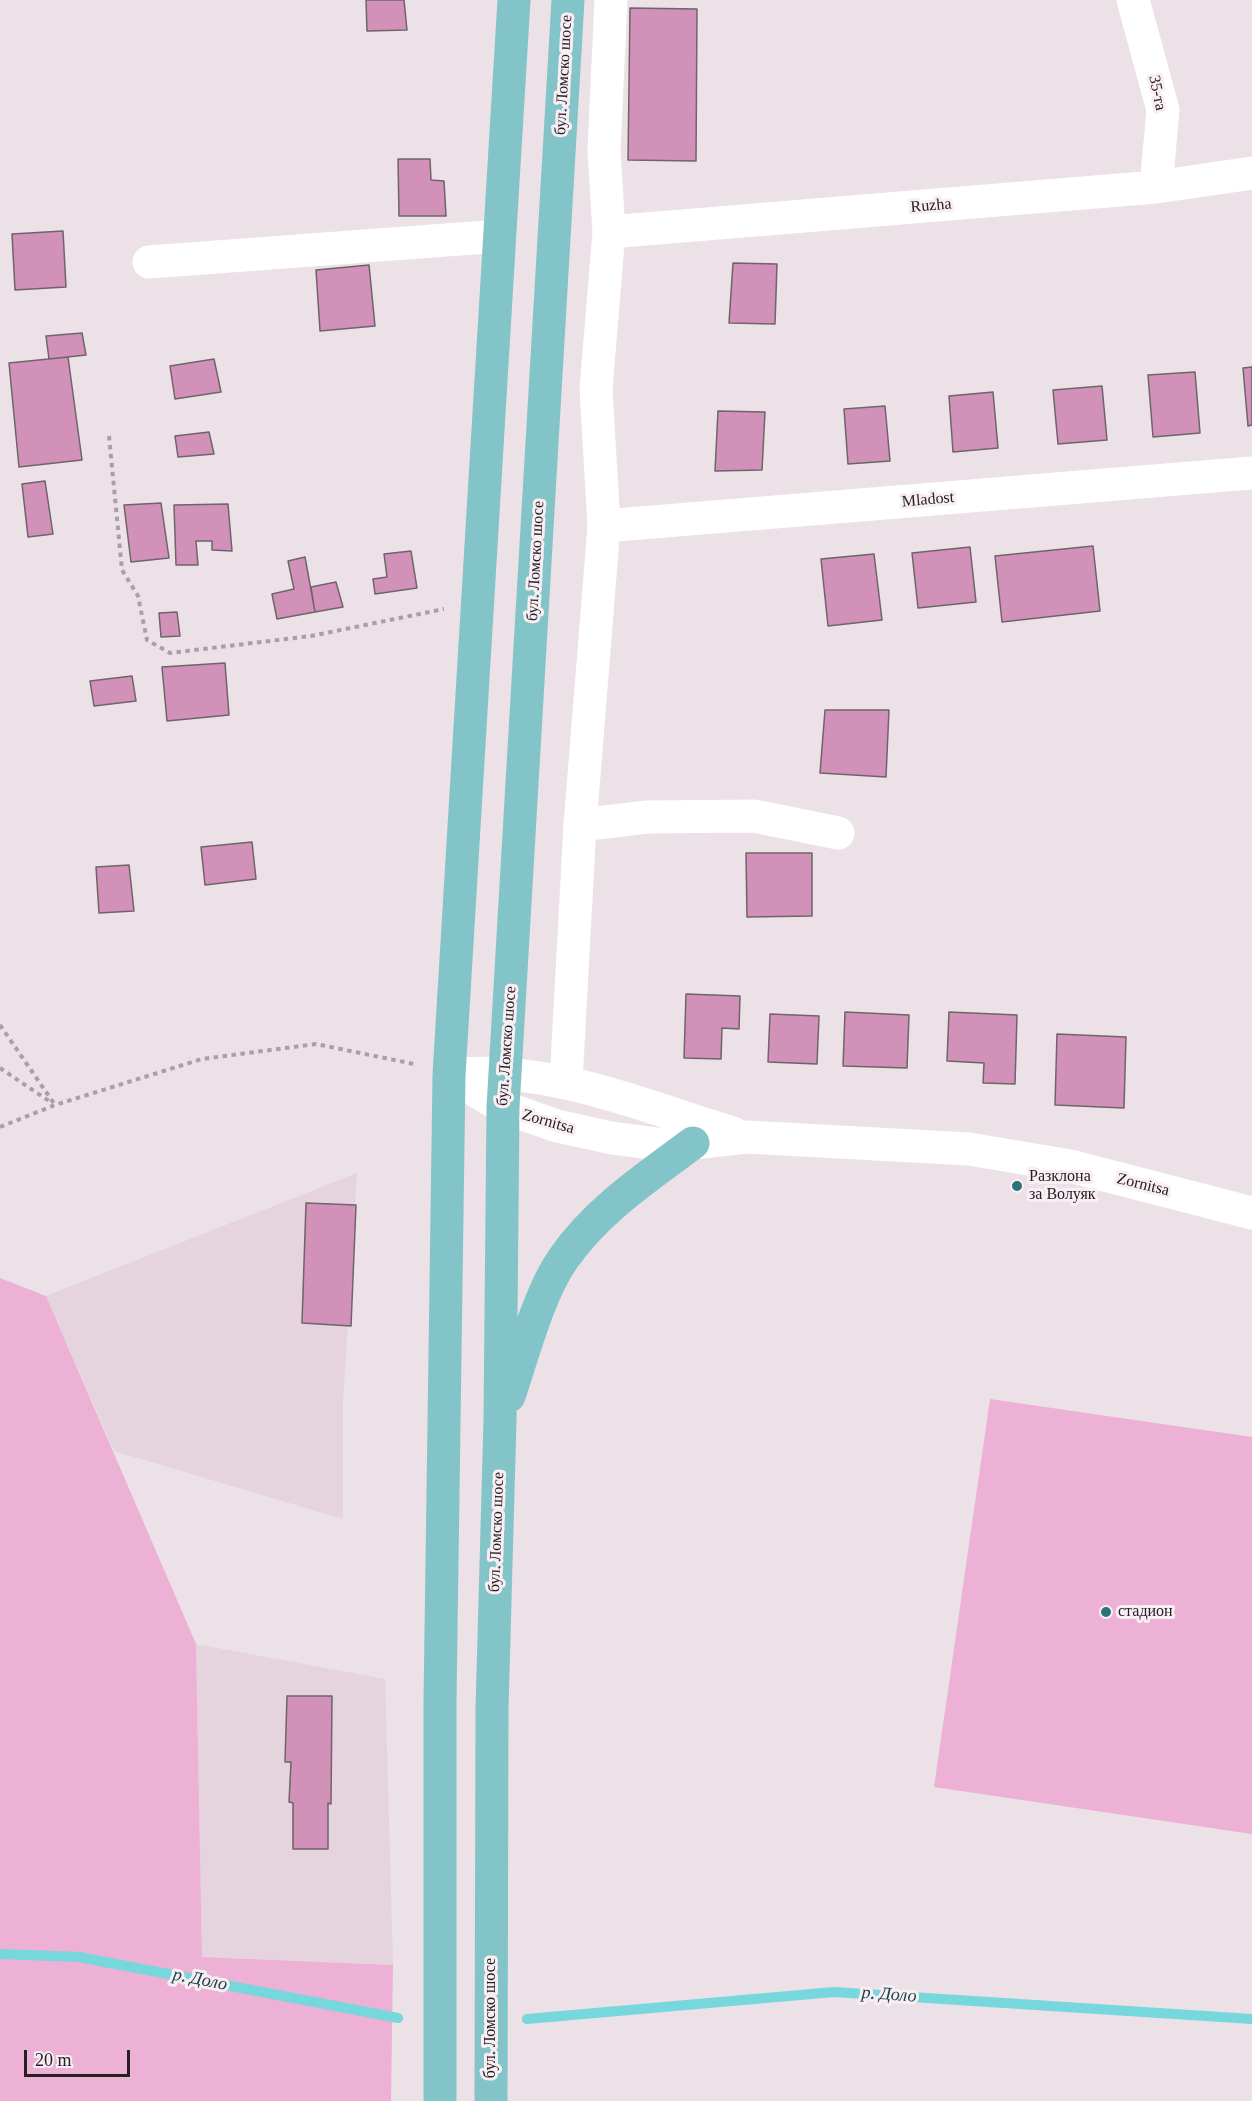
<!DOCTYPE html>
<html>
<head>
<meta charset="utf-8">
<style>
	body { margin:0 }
	#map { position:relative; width:1252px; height:2101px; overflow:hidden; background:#ece1e7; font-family:"Times New Roman",serif }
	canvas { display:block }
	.scale { position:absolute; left:24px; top:2050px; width:106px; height:27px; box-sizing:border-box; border:3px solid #252123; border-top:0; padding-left:8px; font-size:18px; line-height:21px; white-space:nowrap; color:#252123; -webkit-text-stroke:4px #f9eef4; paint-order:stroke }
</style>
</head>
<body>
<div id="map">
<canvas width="1252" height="2101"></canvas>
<div class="scale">20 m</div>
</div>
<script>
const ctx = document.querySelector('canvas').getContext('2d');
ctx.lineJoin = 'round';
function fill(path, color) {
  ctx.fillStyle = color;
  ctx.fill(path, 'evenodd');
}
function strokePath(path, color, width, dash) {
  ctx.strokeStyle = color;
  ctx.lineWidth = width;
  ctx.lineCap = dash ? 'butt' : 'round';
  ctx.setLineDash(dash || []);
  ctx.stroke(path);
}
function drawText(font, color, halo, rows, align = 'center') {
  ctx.font = font + ' "Times New Roman",serif';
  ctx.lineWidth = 6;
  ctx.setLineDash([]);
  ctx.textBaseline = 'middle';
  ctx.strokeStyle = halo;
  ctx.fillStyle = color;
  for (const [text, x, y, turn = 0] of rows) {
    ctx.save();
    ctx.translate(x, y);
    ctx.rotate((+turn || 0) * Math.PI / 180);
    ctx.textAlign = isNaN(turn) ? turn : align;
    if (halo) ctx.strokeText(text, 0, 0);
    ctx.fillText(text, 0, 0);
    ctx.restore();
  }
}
fill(new Path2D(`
	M 357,1173 L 343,1401 L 343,1519 L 114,1451 L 46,1296 Z
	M 196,1644 L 385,1679 L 393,1965 L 202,1957 Z`), '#e5d3dd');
fill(new Path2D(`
	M 0,1278 L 46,1296 L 196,1644 L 202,1957 L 393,1965 L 391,2101 L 0,2101 Z
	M 990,1399 L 1252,1437 L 1252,1834 L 934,1787 Z`), '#ecb1d4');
strokePath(new Path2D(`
	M 0,1954 L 79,1957 L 398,2018
	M 527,2019 L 834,1992 L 1252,2019`), '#76d7dc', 10);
const building = new Path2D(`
	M 366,0 L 404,0 L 407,30 L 367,31 Z
	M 630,8 L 697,9 L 696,161 L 628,160 Z
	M 398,159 L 430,159 L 431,180 L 444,181 L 446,216 L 399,216 Z
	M 63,231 L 66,287 L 15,290 L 12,234 Z
	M 733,263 L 777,264 L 775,324 L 729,323 Z
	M 369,265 L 375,326 L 320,331 L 316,270 Z
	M 82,333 L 86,355 L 49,359 L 46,336 Z
	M 68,357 L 82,460 L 19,467 L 9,363 Z
	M 214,359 L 221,392 L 175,399 L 170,366 Z
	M 1252,367 L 1252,425 L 1248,426 L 1243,368 Z
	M 1195,372 L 1200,433 L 1153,437 L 1148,375 Z
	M 1102,386 L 1107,440 L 1058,444 L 1053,390 Z
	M 993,392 L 998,448 L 953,452 L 949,396 Z
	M 885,406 L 890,461 L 848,464 L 844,409 Z
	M 718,411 L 765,412 L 762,470 L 715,471 Z
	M 209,432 L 214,454 L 178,457 L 175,436 Z
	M 45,481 L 53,534 L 28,537 L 22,484 Z
	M 161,503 L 169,558 L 131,562 L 124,505 Z
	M 228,504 L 232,551 L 212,550 L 212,541 L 196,541 L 198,565 L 176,565 L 174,505 Z
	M 1093,546 L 1100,611 L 1002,622 L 995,556 Z
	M 970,547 L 976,602 L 918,608 L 912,553 Z
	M 411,551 L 417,588 L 375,594 L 373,579 L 387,577 L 384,554 Z
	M 874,554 L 882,620 L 828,626 L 821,559 Z
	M 305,557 L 315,612 L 277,619 L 272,594 L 294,589 L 288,561 Z
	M 336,582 L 343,607 L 315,612 L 311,587 Z
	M 177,612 L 180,636 L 161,637 L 159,613 Z
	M 225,663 L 229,715 L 167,721 L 162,667 Z
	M 132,676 L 136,701 L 94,706 L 90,681 Z
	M 825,710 L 889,710 L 886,777 L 820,773 Z
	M 252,842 L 256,879 L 205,885 L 201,847 Z
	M 746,853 L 812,853 L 812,916 L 747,917 Z
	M 129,865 L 134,911 L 99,913 L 96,867 Z
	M 686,994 L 740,996 L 739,1029 L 722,1028 L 721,1059 L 684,1058 Z
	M 845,1012 L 909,1015 L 907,1068 L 843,1066 Z
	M 949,1012 L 1017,1015 L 1015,1084 L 983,1083 L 984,1063 L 947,1061 Z
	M 770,1014 L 819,1016 L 817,1064 L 768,1062 Z
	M 1057,1034 L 1126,1037 L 1124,1108 L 1055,1105 Z
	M 306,1203 L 356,1205 L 351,1326 L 302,1323 Z
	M 287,1696 L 332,1696 L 331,1804 L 328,1803 L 328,1849 L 293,1849 L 293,1803 L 289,1802 L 291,1762 L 285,1762 Z`);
fill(building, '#d191b8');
strokePath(building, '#6e646a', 1.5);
strokePath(new Path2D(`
	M 109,436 L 122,570 L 138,596 L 147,640 L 170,653 L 311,636 L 444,609
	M 0,1025 L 55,1105
	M 0,1068 L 52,1103
	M 0,1127 L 55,1105 L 202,1059 L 316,1044 L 414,1064`), '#a9a0a5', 4, [4.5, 4.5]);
strokePath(new Path2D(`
	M 1133,0 L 1163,110 L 1156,187
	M 609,232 L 1156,187 L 1252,173
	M 149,262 L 500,236
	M 604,526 L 1252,473
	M 580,825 L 647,817 L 754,816 L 838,833
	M 449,1075 L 503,1107 L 557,1126 L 612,1138 L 657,1144 L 693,1143 L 747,1137 L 969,1149 L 1070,1166 L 1252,1213
	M 449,1075 C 547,1064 640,1105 733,1133
	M 566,1082 L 580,825 L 604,526 L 596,389 L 609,232 L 604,150 L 611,0`), '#fff', 33);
strokePath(new Path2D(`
	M 509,1396 C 523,1355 539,1293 563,1259 C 597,1210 646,1178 693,1143
	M 440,2101 L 440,1702 L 449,1075 L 514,0
	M 491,2101 L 492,1709 L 500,1420 L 503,1107 L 568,0`), '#82c4c8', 33);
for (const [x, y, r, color] of [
	[1017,1186,6,"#297478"],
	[1106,1612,6,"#297478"]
]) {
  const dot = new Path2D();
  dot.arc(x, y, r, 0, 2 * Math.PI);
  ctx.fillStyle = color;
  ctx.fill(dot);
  strokePath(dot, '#f9eef4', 2);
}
drawText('16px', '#252123', '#f9eef4', [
	["бул. Ломско шосе",564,75,-87],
	["35-та",1157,93,78],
	["Ruzha",931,206,-5],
	["Mladost",928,500,-5],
	["бул. Ломско шосе",536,561,-87],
	["бул. Ломско шосе",507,1046,-86],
	["Zornitsa",548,1122,16],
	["Zornitsa",1143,1185,14],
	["бул. Ломско шосе",497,1532,-88],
	["бул. Ломско шосе",491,2018,-90]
]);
drawText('16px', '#252123', '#f9eef4', [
	["Разклона",1029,1177],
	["за Волуяк",1029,1195],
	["стадион",1118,1612]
], 'left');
drawText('italic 18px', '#164446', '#f9eef4', [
	["р. Доло",200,1980,11],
	["р. Доло",889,1995,4]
]);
</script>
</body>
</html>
